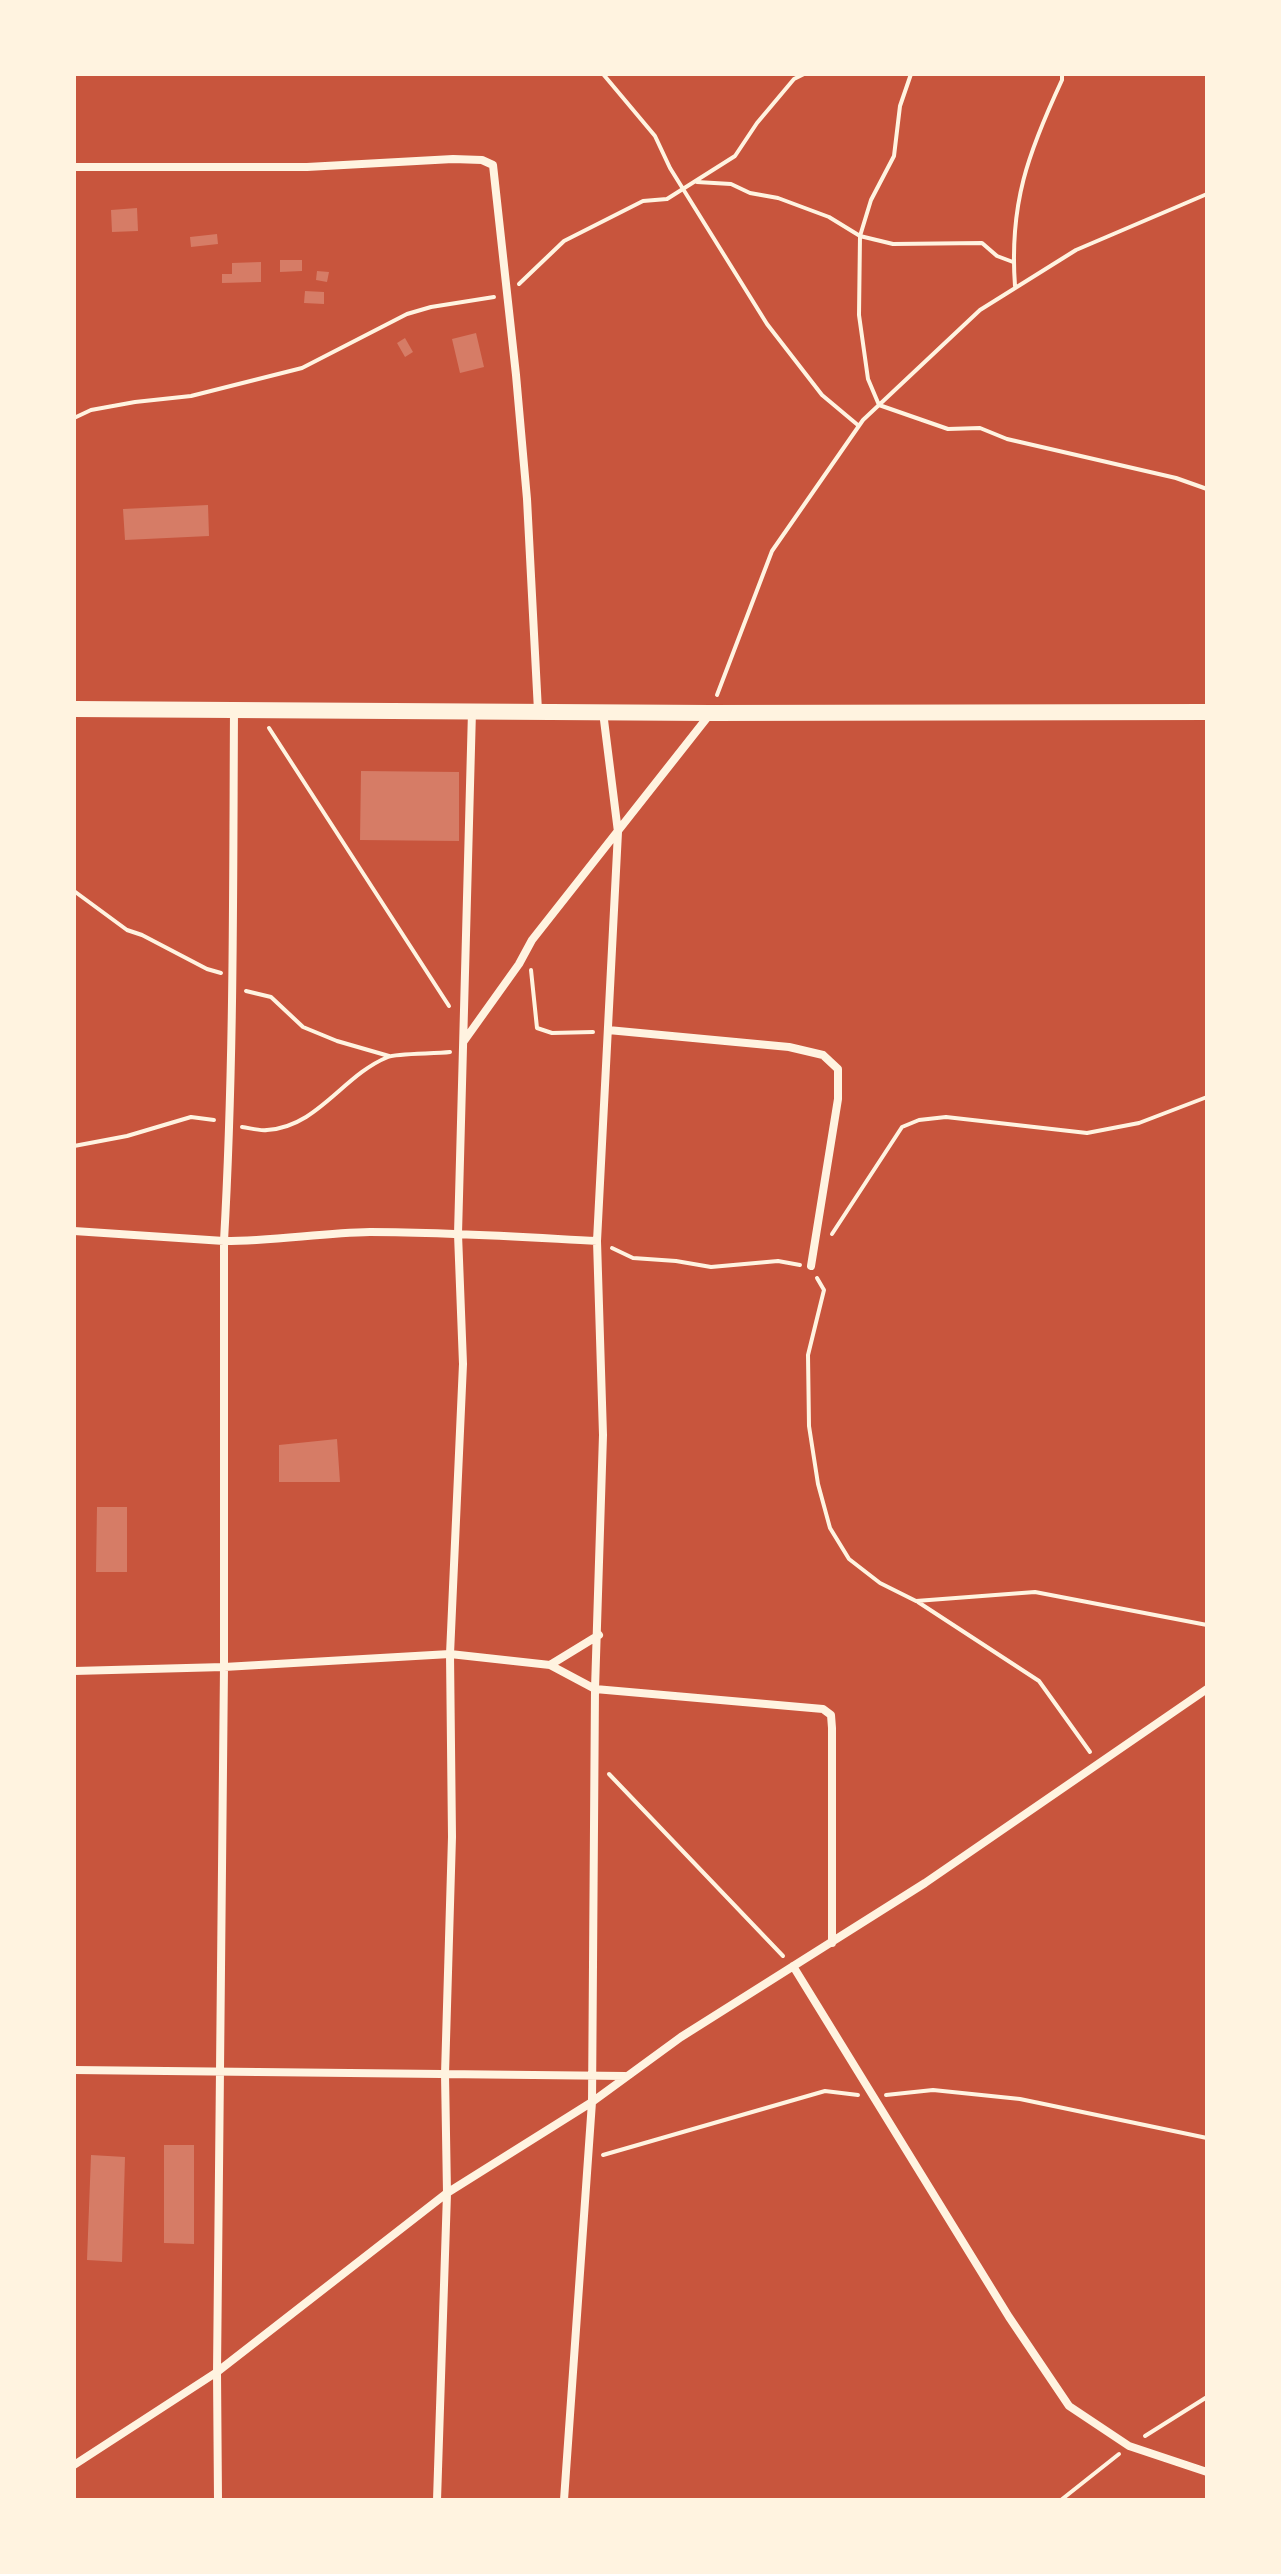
<!DOCTYPE html>
<html>
<head>
<meta charset="utf-8">
<style>
	body { margin:0 }
	#map { position:relative; width:1281px; height:2574px; overflow:hidden; background:#c8553d; font-family:Overpass,sans-serif }
	canvas { display:block }
	.frame { position:absolute; inset:0; border:76px solid #fff3e0; pointer-events:none }
</style>
</head>
<body>
<div id="map">
<canvas width="1281" height="2574"></canvas>
<div class="frame"></div>
</div>
<script>
const ctx = document.querySelector('canvas').getContext('2d');
ctx.lineJoin = 'round';
function fill(path, color) {
  ctx.fillStyle = color;
  ctx.fill(path, 'evenodd');
}
function strokePath(path, color, width, dash) {
  ctx.strokeStyle = color;
  ctx.lineWidth = width;
  ctx.lineCap = dash ? 'butt' : 'round';
  ctx.setLineDash(dash || []);
  ctx.stroke(path);
}
fill(new Path2D(`
	M 137,208 L 138,231 L 112,232 L 111,210 Z
	M 217,234 L 218,244 L 191,247 L 190,237 Z
	M 280,260 L 302,260 L 302,271 L 280,272 Z
	M 261,262 L 261,282 L 222,283 L 222,274 L 232,274 L 232,263 Z
	M 317,271 L 329,272 L 327,282 L 316,280 Z
	M 305,291 L 324,292 L 324,304 L 304,303 Z
	M 476,333 L 484,367 L 460,373 L 452,339 Z
	M 405,338 L 413,352 L 405,357 L 397,343 Z
	M 208,505 L 209,536 L 125,540 L 123,509 Z
	M 361,771 L 459,772 L 459,841 L 360,840 Z
	M 337,1439 L 340,1482 L 279,1482 L 279,1445 Z
	M 97,1507 L 127,1507 L 127,1572 L 96,1572 Z
	M 164,2145 L 194,2145 L 194,2244 L 164,2243 Z
	M 91,2155 L 125,2157 L 122,2262 L 87,2260 Z`), '#d67c66');
strokePath(new Path2D(`
	M 603,74 L 655,136 L 670,168 L 767,324 L 822,395 L 859,426
	M 911,74 L 900,106 L 894,156 L 871,200 L 860,236 L 859,315 L 868,379 L 879,405 L 948,429 L 980,428 L 1007,439 L 1176,478 L 1207,489
	M 697,182 L 731,184 L 750,193 L 778,198 L 829,217 L 860,236 L 893,244 L 982,243 L 997,256 L 1013,262
	M 519,284 L 564,241 L 643,201 L 667,199 L 735,156 L 757,123 L 794,79 L 804,74
	M 1015,286 C 1009,204 1028,153 1062,80 L 1062,74
	M 74,418 L 91,410 L 135,402 L 191,396 L 302,368 L 407,314 L 431,307 L 494,297
	M 717,695 L 772,551 L 863,420 L 980,310 L 1076,250 L 1207,194
	M 269,728 L 449,1006
	M 74,891 L 127,930 L 142,935 L 207,969 L 221,973
	M 531,970 L 537,1028 L 552,1033 L 593,1032
	M 246,991 L 271,997 L 303,1027 L 337,1041 L 389,1056
	M 242,1127 C 250,1128 259,1131 267,1130 C 318,1127 343,1075 388,1057 C 397,1053 435,1054 450,1052
	M 74,1146 L 127,1136 L 191,1117 L 214,1120
	M 832,1234 L 902,1127 L 919,1120 L 946,1117 L 1087,1133 L 1139,1123 L 1207,1097
	M 612,1248 L 633,1258 L 676,1261 L 711,1267 L 778,1261 L 800,1265
	M 817,1278 L 824,1290 L 808,1355 L 809,1426 L 818,1484 L 830,1528 L 849,1559 L 880,1583 L 916,1601 L 1035,1592 L 1207,1625
	M 918,1602 L 1039,1681 L 1090,1752
	M 609,1774 L 783,1956
	M 886,2095 L 933,2090 L 1020,2099 L 1207,2138
	M 603,2155 L 825,2091 L 858,2095
	M 1145,2436 L 1207,2397
	M 1061,2500 L 1119,2454`), '#fff3e0', 4);
strokePath(new Path2D(`
	M 74,167 L 307,167 L 453,159 L 482,160 L 493,165 L 516,375 L 527,499 L 538,711
	M 234,710 C 233,888 234,1064 224,1241 C 273,1241 321,1233 370,1232 C 446,1232 521,1237 597,1241
	M 608,1030 L 789,1047 L 823,1055 L 838,1069 L 838,1099 L 811,1266
	M 464,1041 L 519,964 L 532,940 L 710,714
	M 74,1231 L 224,1241 L 224,1667 L 217,2372 L 218,2500
	M 550,1665 L 599,1635
	M 74,1671 L 224,1667 L 450,1654 L 550,1665 L 595,1689 L 823,1709 L 831,1715 L 832,1728 L 832,1943
	M 793,1966 L 1009,2317 L 1069,2406 L 1129,2446 L 1207,2472
	M 74,2070 L 625,2076
	M 74,2465 L 217,2372 L 447,2193 L 592,2102 L 681,2037 L 925,1883 L 1207,1689
	M 437,2500 L 447,2193 L 445,2074 L 452,1837 L 450,1654 L 463,1364 L 458,1234 L 472,711
	M 564,2500 L 592,2102 L 595,1689 L 603,1435 L 597,1241 L 618,832 L 603,712`), '#fff3e0', 8);
strokePath(new Path2D(`
	M 74,709 L 710,713 L 1207,712`), '#fff3e0', 16);
</script>
</body>
</html>
